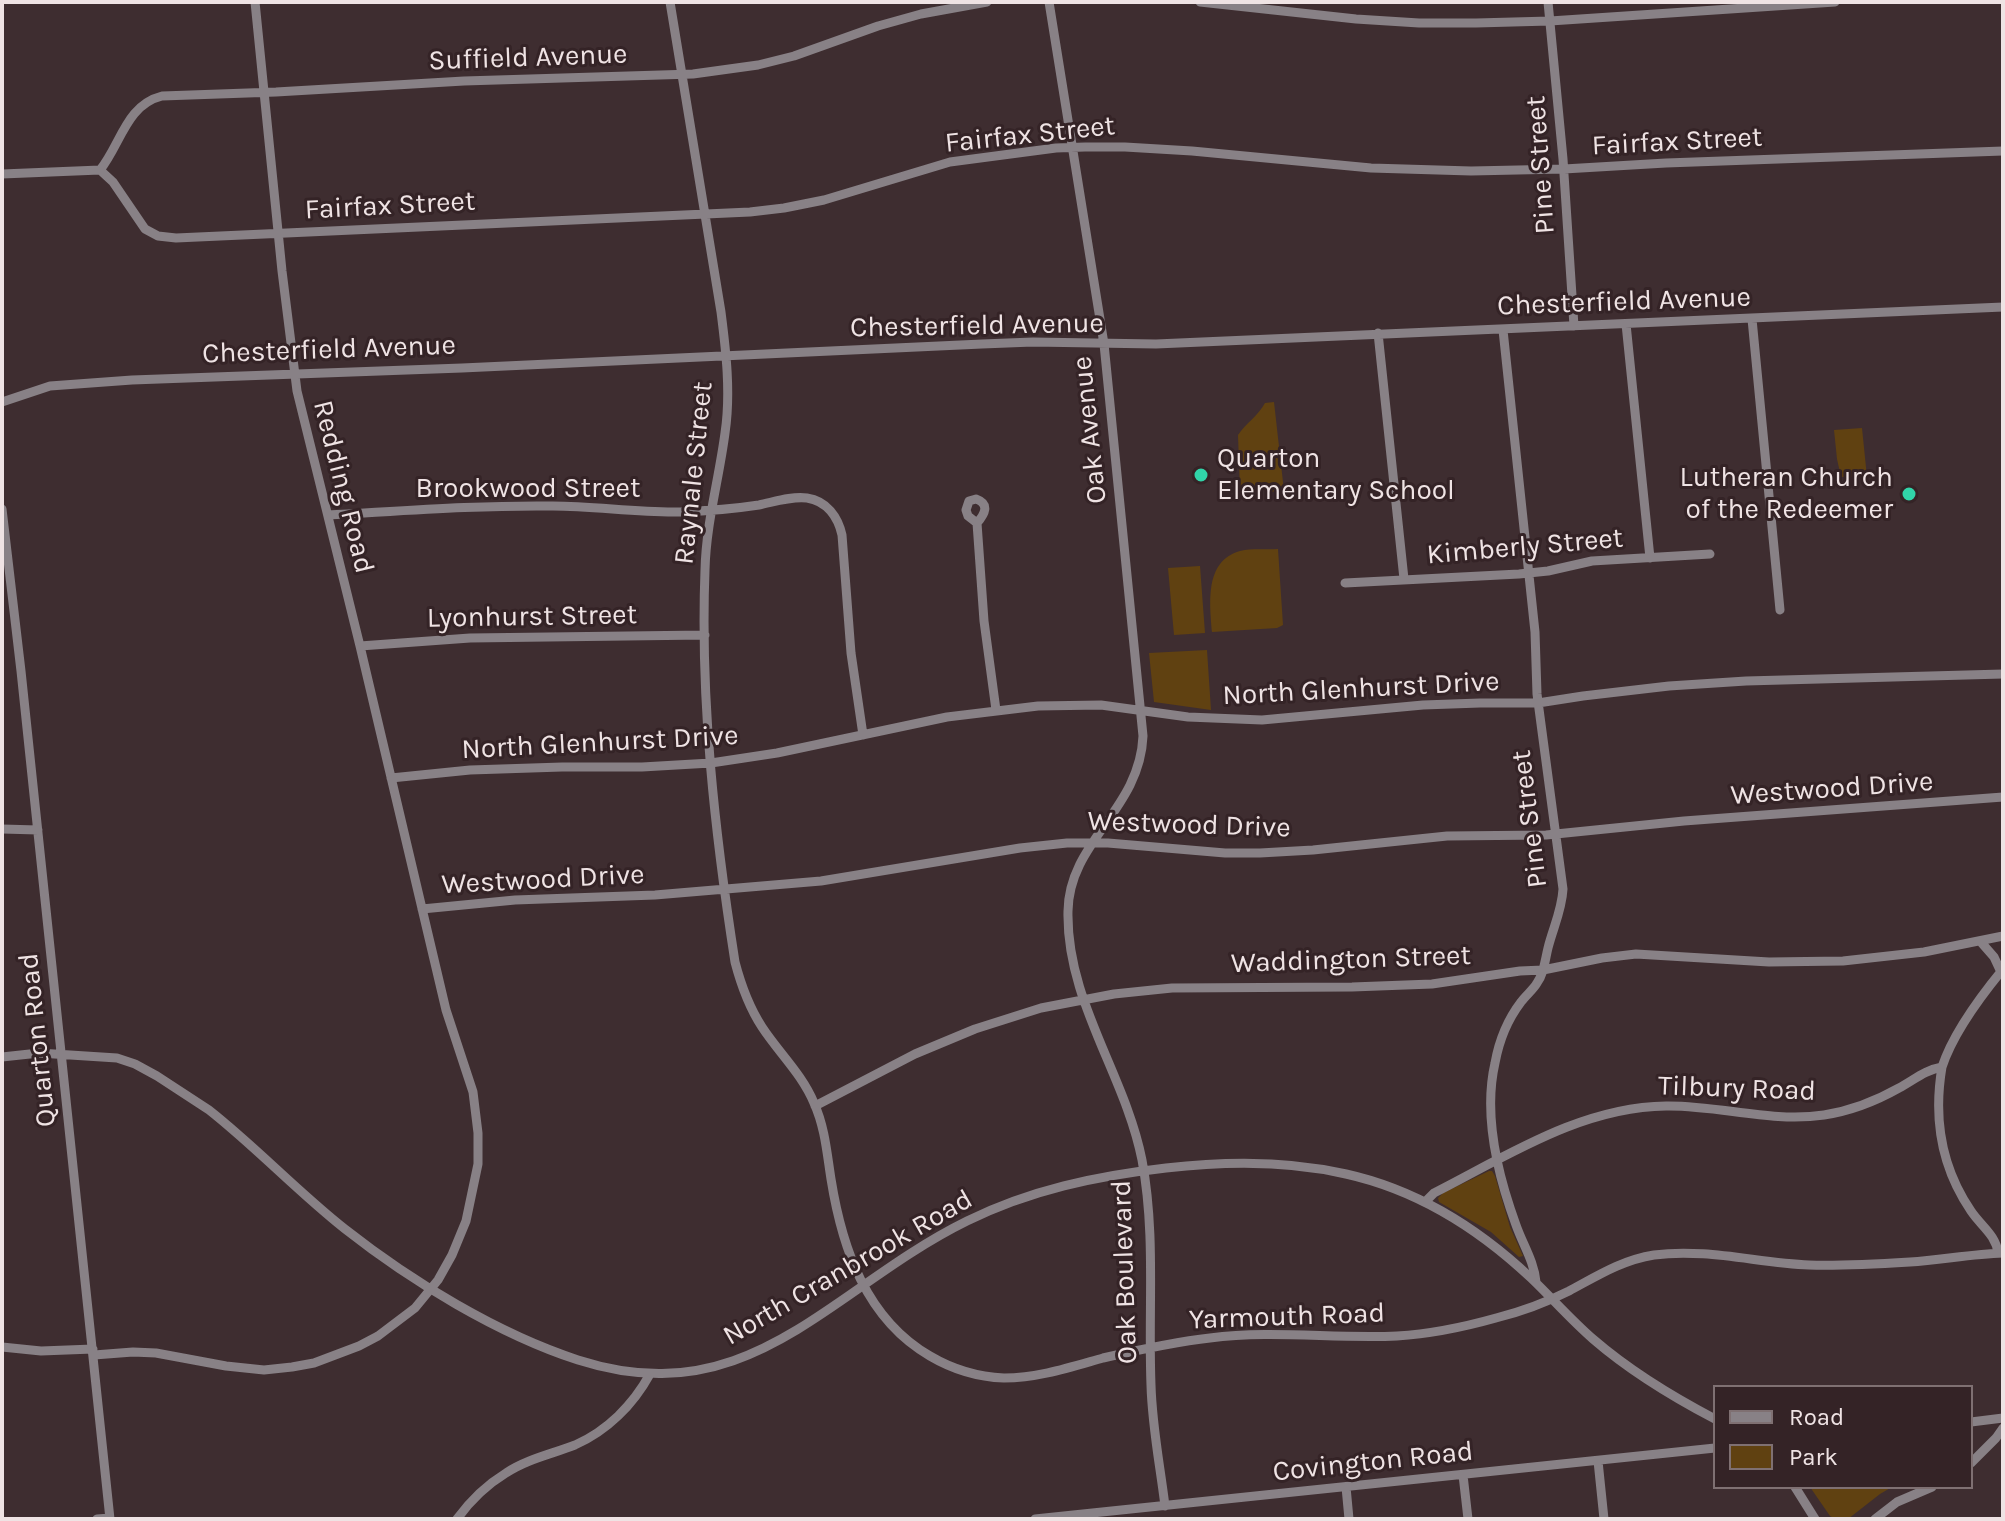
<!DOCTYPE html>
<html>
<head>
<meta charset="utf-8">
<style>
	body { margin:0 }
	#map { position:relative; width:2005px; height:1521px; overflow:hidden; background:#3e2d30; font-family:Karla,sans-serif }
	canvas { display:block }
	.frame { position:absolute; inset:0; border:4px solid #efe3e4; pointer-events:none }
	.legend { position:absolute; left:1713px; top:1385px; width:260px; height:104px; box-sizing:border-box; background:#342326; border:2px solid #7f7072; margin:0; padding:10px 14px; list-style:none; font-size:24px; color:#efe3e4 }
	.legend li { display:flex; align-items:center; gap:16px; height:40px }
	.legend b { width:40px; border:2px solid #7f7072 }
</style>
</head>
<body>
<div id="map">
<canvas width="2005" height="1521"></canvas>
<div class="frame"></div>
<ul class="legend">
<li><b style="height:10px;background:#888186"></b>Road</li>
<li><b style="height:22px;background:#604111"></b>Park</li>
</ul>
</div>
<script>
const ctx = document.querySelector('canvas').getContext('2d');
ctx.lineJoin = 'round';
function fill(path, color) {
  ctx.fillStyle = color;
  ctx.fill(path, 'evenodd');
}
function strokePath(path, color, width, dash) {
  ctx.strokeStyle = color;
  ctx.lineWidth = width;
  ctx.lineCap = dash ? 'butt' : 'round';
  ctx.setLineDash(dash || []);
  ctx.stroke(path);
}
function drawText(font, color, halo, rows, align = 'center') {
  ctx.font = font + ' Karla,sans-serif';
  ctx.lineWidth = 6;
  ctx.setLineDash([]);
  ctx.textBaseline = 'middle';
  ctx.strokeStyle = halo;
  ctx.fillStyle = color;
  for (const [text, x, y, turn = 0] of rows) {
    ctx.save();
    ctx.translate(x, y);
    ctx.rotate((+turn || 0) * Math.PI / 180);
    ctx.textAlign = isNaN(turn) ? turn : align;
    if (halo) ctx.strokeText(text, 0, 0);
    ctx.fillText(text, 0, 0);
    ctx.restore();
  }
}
fill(new Path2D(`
	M 1274,402 L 1284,491 L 1269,492 L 1264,488 L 1255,489 L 1254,492 L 1240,492 L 1238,435 C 1246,423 1258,416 1265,403 Z
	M 1862,428 L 1867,477 L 1841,477 L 1837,459 L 1834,430 Z
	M 1278,549 L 1283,625 L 1277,628 L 1212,632 C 1210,604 1204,561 1240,551 C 1252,548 1266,550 1278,549 Z
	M 1200,566 L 1205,633 L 1174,635 L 1168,568 Z
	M 1207,650 L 1211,710 L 1154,702 L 1149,653 Z
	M 1489,1171 L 1492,1171 L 1495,1176 L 1510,1227 L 1523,1256 L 1519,1257 L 1491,1232 L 1439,1202 L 1438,1198 L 1443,1193 Z
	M 1810,1487 L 1892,1487 L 1880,1494 L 1848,1519 L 1835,1519 L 1830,1516 Z`), '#604111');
strokePath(new Path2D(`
	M 670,2 L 721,312 C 726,351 731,393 725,433 C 719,479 706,524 705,570 C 700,701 715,834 735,962 C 741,985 749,1007 762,1027 C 779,1053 802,1074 814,1103 C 825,1127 827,1154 831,1179 C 842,1248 866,1319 930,1356 C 952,1369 979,1377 1004,1378 C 1038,1378 1071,1367 1103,1358 C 1138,1350 1174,1342 1210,1338 C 1272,1330 1335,1339 1397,1336 C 1430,1334 1464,1327 1496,1318 C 1520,1312 1547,1302 1569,1291 C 1597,1276 1622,1260 1654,1255 C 1706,1248 1758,1263 1809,1265 C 1843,1266 1877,1264 1910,1262 C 1941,1260 1972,1254 2003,1253
	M 1049,2 L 1104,344 L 1143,736 C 1140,810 1069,841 1068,911 C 1066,1001 1125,1074 1142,1160 C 1156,1235 1148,1309 1151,1385 C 1152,1426 1160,1465 1165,1506
	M 1200,2 L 1356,19 L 1419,23 L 1476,23 L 1550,21 L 1835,2
	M 1548,2 L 1563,159 L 1574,326
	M 100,170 C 121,144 126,105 162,96 L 276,92 L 464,81 L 693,74 L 758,65 L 794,56 L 878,26 L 921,14 L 987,2
	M 2,174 L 100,170 L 113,182 L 145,229 L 158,236 L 176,238 L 750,212 L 784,208 L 824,200 L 950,162 L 1056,148 L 1085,147 L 1125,147 L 1192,151 L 1371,168 L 1471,171 L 1564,169 L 1666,163 L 2003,151
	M 1752,319 L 1780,610
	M 1626,324 L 1650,558
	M 1503,330 L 1535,632 L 1537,694 L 1563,889 C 1562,910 1553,928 1548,948 C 1545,960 1544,974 1537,983 C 1533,990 1526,995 1521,1002 C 1508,1019 1499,1041 1495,1063 C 1483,1115 1498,1176 1516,1225 C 1523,1245 1534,1261 1536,1282
	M 1378,333 L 1404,579
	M 2,402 L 50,386 L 132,380 L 462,368 L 982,344 L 1033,342 L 1156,344 L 2003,307
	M 2,509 L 21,671 L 110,1519
	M 328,515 C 402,511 478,505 553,506 C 595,506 638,513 680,512 C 706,511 733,509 759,505 C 774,502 791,496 807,498 C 827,501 838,517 842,535 L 851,653 L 863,735
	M 977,523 L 968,516 L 966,510 L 969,501 L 976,499 C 990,504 985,514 977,523 L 984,621 L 996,710
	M 1345,583 L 1519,574 L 1548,571 L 1592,561 L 1710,554
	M 360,646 L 470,638 L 705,635
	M 391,778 L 470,770 L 562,767 L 642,767 L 711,763 L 777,753 L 947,717 L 1038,706 L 1101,705 L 1188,717 L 1262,720 L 1423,705 L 1480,703 L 1538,703 L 1583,696 L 1669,686 L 1746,681 L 2003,674
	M 2,829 L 38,830
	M 422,909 L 515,900 L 655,895 L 821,881 L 1020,848 L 1067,843 L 1108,843 L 1225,853 L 1260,853 L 1313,850 L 1447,836 L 1546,835 L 1684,821 L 2003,797
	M 1980,941 L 1994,957 L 2001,972
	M 2,1057 L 39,1053 L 117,1058 L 135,1064 L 157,1076 L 209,1110 C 256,1147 298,1192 345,1229 C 411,1281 498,1334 578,1360 C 750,1415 829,1289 967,1221 C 1030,1190 1096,1176 1166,1168 C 1226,1161 1286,1160 1346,1174 C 1418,1190 1478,1228 1531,1278 C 1552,1298 1571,1320 1593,1339 C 1630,1371 1671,1396 1715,1419
	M 1942,1067 C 1933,1120 1941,1167 1971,1211 C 1981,1226 1996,1235 1998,1253
	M 815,1106 L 915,1054 L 975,1029 L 1041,1008 L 1114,994 L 1172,988 L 1352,987 L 1432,984 L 1520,971 L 1543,970 L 1602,958 L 1636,954 L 1769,962 L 1843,961 L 1924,952 L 2003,936
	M 1426,1201 L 1434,1193 C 1507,1156 1581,1107 1666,1106 C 1719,1105 1771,1123 1824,1115 C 1850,1111 1876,1101 1899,1088 C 1914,1080 1925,1070 1942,1067 C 1953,1033 1980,997 2003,969
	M 2,1347 L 41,1351 L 93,1349
	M 94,1355 L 133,1352 L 156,1353 L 226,1366 L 264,1370 L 292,1367 L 314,1363 L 359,1346 L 378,1336 L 415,1308 L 438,1280 L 452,1255 L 466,1221 L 478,1164 L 478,1133 L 473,1092 L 446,1010 L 360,646 L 297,391 L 282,271 L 255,2
	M 1971,1422 L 2003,1418
	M 1598,1461 L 1604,1519
	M 1971,1463 L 1996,1438 L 2003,1428
	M 1463,1475 L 1468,1519
	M 1346,1487 L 1349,1519
	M 1795,1487 L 1815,1519
	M 97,1519 L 110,1518
	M 457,1519 C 470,1501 488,1484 506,1473 C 527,1459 552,1454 575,1445 C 607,1431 633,1405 650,1374
	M 1035,1519 L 1715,1448
	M 1875,1519 L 1897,1502 L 1932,1487`), '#888186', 9);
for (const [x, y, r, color] of [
	[1201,475,8,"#31d4a9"],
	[1909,494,8,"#31d4a9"]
]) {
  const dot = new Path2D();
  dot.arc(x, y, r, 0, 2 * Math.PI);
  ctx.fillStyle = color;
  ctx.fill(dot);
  strokePath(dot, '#342326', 3);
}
drawText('28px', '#efe3e4', '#342326', [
	["Suffield Avenue",528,58,-2],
	["Fairfax Street",1030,135,-6],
	["Fairfax Street",1677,142,-3],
	["Pine Street",1541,165,-94],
	["Fairfax Street",390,206,-3],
	["Chesterfield Avenue",1624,302,-2],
	["Chesterfield Avenue",977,326,-1],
	["Chesterfield Avenue",329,350,-2],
	["Oak Avenue",1090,430,-96],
	["Raynale Street",694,473,-84],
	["Redding Road",343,487,76],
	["Brookwood Street",528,489],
	["Kimberly Street",1525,547,-5],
	["Lyonhurst Street",532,617,-1],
	["North Glenhurst Drive",1361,689,-3],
	["North Glenhurst Drive",600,743,-3],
	["Westwood Drive",1832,789,-4],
	["Pine Street",1530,819,-97],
	["Westwood Drive",1189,825,2],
	["Westwood Drive",543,880,-3],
	["Waddington Street",1351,960,-2],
	["Quarton Road",38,1040,-96],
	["Tilbury Road",1737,1089,2],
	["North Cranbrook Road",848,1268,-30],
	["Oak Boulevard",1125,1272,-92],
	["Yarmouth Road",1287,1317,-2],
	["Covington Road",1373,1462,-6]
]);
drawText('28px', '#efe3e4', '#342326', [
	["Quarton",1217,459],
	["Elementary School",1217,491],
	["Lutheran Church",1893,478,"right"],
	["of the Redeemer",1893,510,"right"]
], 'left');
</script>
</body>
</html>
